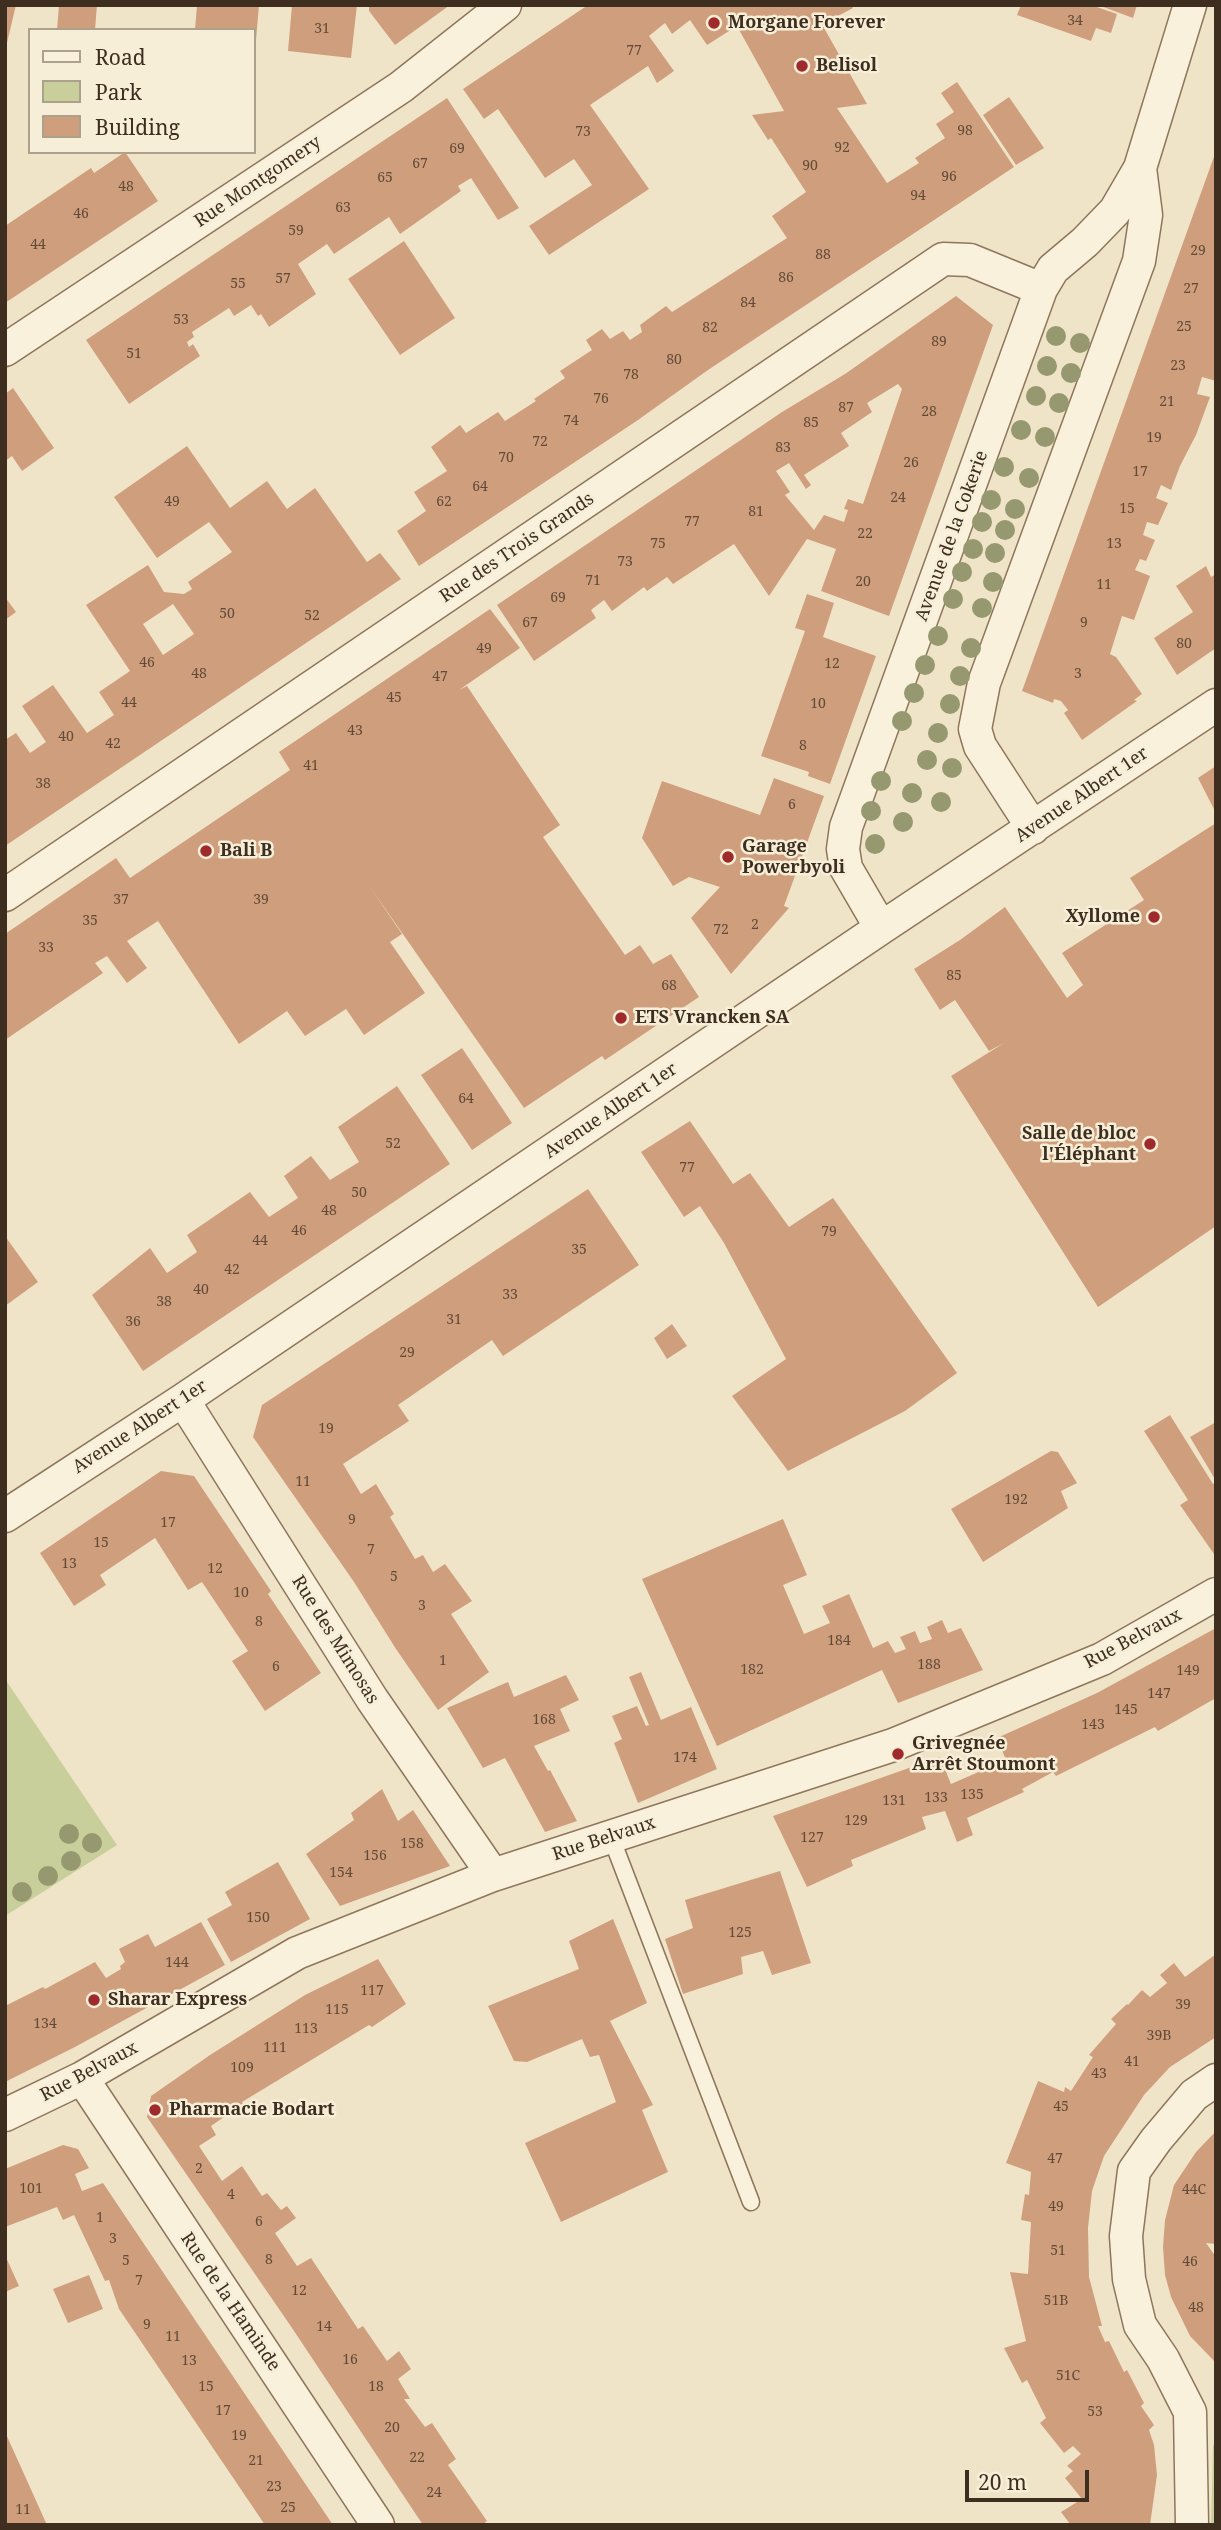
<!DOCTYPE html>
<html>
<head>
<meta charset="utf-8">
<style>
	body { margin:0 }
	#map { position:relative; width:1221px; height:2530px; overflow:hidden; background:#f0e4c8; font-family:"Noto Serif",serif }
	canvas { display:block }
	.frame { position:absolute; inset:0; border:7px solid #3d2e20; pointer-events:none }
	.legend { position:absolute; left:28px; top:28px; width:228px; height:126px; box-sizing:border-box; background:#f7eed8; border:2px solid #ada18e; margin:0; padding:9px 12px; list-style:none; font-size:21px; color:#3d2e20 }
	.legend li { display:flex; align-items:center; gap:14px; height:35px }
	.legend b { width:35px; border:2px solid #ada18e }
	.scale { position:absolute; left:965px; top:2470px; width:124px; height:32px; box-sizing:border-box; border:4px solid #3d2e20; border-top:0; padding-left:9px; font-size:21px; line-height:24px; white-space:nowrap; color:#3d2e20; -webkit-text-stroke:5px #f7eed8; paint-order:stroke }
</style>
</head>
<body>
<div id="map">
<canvas width="1221" height="2530"></canvas>
<div class="frame"></div>
<ul class="legend">
<li><b style="height:9px;background:#faf1dc"></b>Road</li>
<li><b style="height:19px;background:#c9cf9b"></b>Park</li>
<li><b style="height:19px;background:#cf9f7d"></b>Building</li>
</ul>
<div class="scale">20 m</div>
</div>
<script>
const ctx = document.querySelector('canvas').getContext('2d');
ctx.lineJoin = 'round';
function fill(path, color) {
  ctx.fillStyle = color;
  ctx.fill(path, 'evenodd');
}
function strokePath(path, color, width, dash) {
  ctx.strokeStyle = color;
  ctx.lineWidth = width;
  ctx.lineCap = dash ? 'butt' : 'round';
  ctx.setLineDash(dash || []);
  ctx.stroke(path);
}
function drawText(font, color, halo, rows, align = 'center') {
  ctx.font = font + ' "Noto Serif",serif';
  ctx.lineWidth = 5;
  ctx.setLineDash([]);
  ctx.textBaseline = 'middle';
  ctx.strokeStyle = halo;
  ctx.fillStyle = color;
  for (const [text, x, y, turn = 0] of rows) {
    ctx.save();
    ctx.translate(x, y);
    ctx.rotate((+turn || 0) * Math.PI / 180);
    ctx.textAlign = isNaN(turn) ? turn : align;
    if (halo) ctx.strokeText(text, 0, 0);
    ctx.fillText(text, 0, 0);
    ctx.restore();
  }
}
fill(new Path2D(`
	M 5,1679 L 117,1845 L 5,1916 Z
	M 1216,2438 L 1216,2525 L 1211,2525 L 1213,2446 Z`), '#c9cf9b');
fill(new Path2D(`
	M 5,5 L 16,5 L 6,47 L 5,47 Z
	M 59,5 L 97,5 L 95,30 L 57,30 Z
	M 197,5 L 259,5 L 256,40 L 254,39 L 254,30 L 195,30 Z
	M 292,5 L 357,5 L 351,58 L 288,51 Z
	M 369,5 L 450,5 L 395,45 L 369,11 Z
	M 588,5 L 851,5 L 853,8 L 836,17 L 839,21 L 824,28 L 867,104 L 837,108 L 887,183 L 919,163 L 915,158 L 945,138 L 936,124 L 954,112 L 941,93 L 957,82 L 1014,167 L 708,370 L 638,420 L 419,566 L 397,531 L 426,511 L 414,492 L 447,471 L 431,447 L 460,425 L 466,433 L 498,412 L 505,421 L 536,401 L 534,399 L 565,378 L 560,371 L 592,350 L 586,340 L 602,329 L 610,339 L 623,331 L 630,340 L 642,332 L 640,325 L 666,306 L 672,312 L 787,238 L 772,216 L 806,192 L 771,138 L 768,140 L 752,115 L 784,111 L 737,26 L 707,45 L 690,20 L 672,34 L 665,23 L 649,36 L 674,71 L 657,83 L 648,66 L 590,105 L 649,189 L 549,255 L 529,226 L 592,185 L 574,159 L 545,178 L 498,109 L 484,119 L 463,89 Z
	M 1021,5 L 1091,5 L 1117,14 L 1111,33 L 1096,28 L 1091,41 L 1017,15 Z
	M 1098,5 L 1137,5 L 1133,18 Z
	M 1009,97 L 1044,148 L 1016,165 L 983,115 Z
	M 447,98 L 519,208 L 498,220 L 471,178 L 458,186 L 461,191 L 400,234 L 389,217 L 334,254 L 327,244 L 298,264 L 316,294 L 269,327 L 261,314 L 258,316 L 251,305 L 234,316 L 229,308 L 192,332 L 194,337 L 187,342 L 189,347 L 193,344 L 200,356 L 129,404 L 86,340 Z
	M 1216,151 L 1216,381 L 1202,377 L 1197,394 L 1210,397 L 1196,435 L 1180,466 L 1171,490 L 1161,485 L 1156,498 L 1168,503 L 1158,525 L 1147,522 L 1143,535 L 1155,540 L 1146,561 L 1140,559 L 1135,570 L 1150,576 L 1134,620 L 1122,616 L 1110,654 L 1116,657 L 1142,694 L 1134,700 L 1137,701 L 1082,740 L 1064,713 L 1068,710 L 1061,701 L 1054,699 L 1053,703 L 1022,691 Z
	M 125,152 L 158,201 L 5,303 L 5,226 L 91,168 L 94,173 Z
	M 404,241 L 455,318 L 400,355 L 348,279 Z
	M 956,296 L 993,325 L 889,616 L 821,591 L 836,549 L 807,539 L 769,596 L 734,544 L 673,584 L 667,577 L 647,591 L 644,587 L 612,611 L 604,600 L 591,610 L 596,618 L 534,661 L 497,605 L 782,412 L 845,374 ZM 898,384 L 902,389 L 863,504 L 848,499 L 844,509 L 848,510 L 844,522 L 824,515 L 814,530 L 785,495 L 790,492 L 776,471 L 789,463 L 806,489 L 811,485 L 804,475 L 849,446 L 841,433 L 872,412 L 867,403 Z
	M 13,388 L 54,448 L 22,471 L 12,456 L 5,461 L 5,394 Z
	M 187,446 L 230,508 L 267,481 L 287,509 L 315,488 L 367,562 L 380,553 L 401,579 L 5,846 L 5,740 L 16,733 L 30,753 L 46,742 L 22,706 L 53,685 L 87,733 L 114,715 L 99,692 L 130,671 L 86,605 L 148,565 L 164,592 L 184,594 L 192,589 L 188,582 L 232,552 L 209,522 L 157,558 L 114,497 ZM 173,604 L 194,634 L 163,655 L 143,624 Z
	M 1206,566 L 1211,577 L 1216,574 L 1216,648 L 1177,675 L 1154,638 L 1193,612 L 1176,586 Z
	M 807,594 L 834,603 L 823,637 L 876,656 L 830,784 L 808,776 L 809,772 L 761,756 L 805,631 L 795,628 Z
	M 5,597 L 16,612 L 5,620 Z
	M 490,609 L 520,648 L 459,690 L 467,686 L 560,825 L 543,837 L 625,955 L 640,945 L 653,964 L 671,954 L 699,997 L 605,1060 L 602,1056 L 524,1108 L 368,884 L 402,934 L 390,942 L 425,993 L 364,1035 L 346,1009 L 305,1036 L 287,1011 L 239,1044 L 158,921 L 127,941 L 147,968 L 127,983 L 107,956 L 95,963 L 103,973 L 5,1040 L 5,934 L 116,858 L 130,878 L 290,770 L 279,752 Z
	M 1216,766 L 1216,813 L 1198,778 Z
	M 774,778 L 824,796 L 784,906 L 789,908 L 731,974 L 691,918 L 720,887 L 689,877 L 673,886 L 642,838 L 662,781 L 760,815 Z
	M 1216,823 L 1216,1226 L 1098,1307 L 951,1076 L 1004,1043 L 989,1051 L 955,1000 L 940,1010 L 914,969 L 960,940 L 1005,907 L 1067,998 L 1083,985 L 1062,953 L 1144,900 L 1130,878 Z
	M 462,1048 L 512,1123 L 472,1150 L 421,1075 Z
	M 397,1086 L 450,1164 L 143,1371 L 92,1295 L 150,1248 L 167,1273 L 197,1252 L 187,1235 L 250,1192 L 269,1217 L 298,1198 L 284,1176 L 311,1156 L 330,1180 L 359,1162 L 338,1127 Z
	M 690,1121 L 733,1184 L 750,1173 L 789,1227 L 833,1198 L 957,1373 L 905,1411 L 788,1471 L 732,1396 L 786,1359 L 724,1243 L 700,1206 L 684,1217 L 641,1152 Z
	M 588,1189 L 639,1265 L 503,1356 L 492,1340 L 398,1405 L 409,1421 L 343,1464 L 361,1494 L 376,1484 L 394,1514 L 390,1517 L 415,1559 L 423,1555 L 433,1572 L 445,1564 L 472,1601 L 451,1614 L 489,1672 L 438,1710 L 396,1649 L 354,1582 L 253,1437 L 262,1405 Z
	M 5,1236 L 38,1282 L 5,1306 Z
	M 672,1324 L 687,1346 L 667,1359 L 654,1338 Z
	M 1170,1415 L 1213,1484 L 1216,1482 L 1216,1557 L 1180,1505 L 1188,1500 L 1144,1431 Z
	M 1216,1422 L 1216,1481 L 1190,1437 Z
	M 1051,1451 L 1058,1452 L 1077,1483 L 1061,1491 L 1068,1508 L 983,1562 L 951,1509 Z
	M 161,1471 L 194,1476 L 271,1591 L 268,1594 L 321,1673 L 265,1711 L 232,1661 L 248,1651 L 202,1582 L 188,1590 L 155,1538 L 100,1575 L 106,1585 L 74,1606 L 40,1553 Z
	M 783,1519 L 807,1575 L 783,1585 L 804,1634 L 830,1623 L 822,1606 L 849,1594 L 873,1648 L 888,1641 L 895,1653 L 906,1649 L 900,1637 L 915,1631 L 920,1643 L 932,1639 L 927,1627 L 942,1620 L 948,1633 L 961,1628 L 983,1670 L 898,1703 L 882,1670 L 717,1746 L 642,1579 Z
	M 1216,1628 L 1216,1698 L 1158,1731 L 1155,1727 L 1056,1776 L 1053,1772 L 1022,1789 L 1024,1792 L 967,1818 L 973,1835 L 957,1842 L 945,1811 L 922,1817 L 926,1829 L 851,1860 L 853,1866 L 807,1887 L 773,1816 L 940,1757 L 951,1784 L 1006,1760 L 997,1738 L 1097,1693 Z
	M 641,1672 L 661,1720 L 691,1707 L 717,1769 L 638,1803 L 614,1743 L 622,1739 L 612,1716 L 637,1706 L 646,1726 L 649,1725 L 629,1677 Z
	M 566,1675 L 579,1700 L 560,1709 L 570,1731 L 534,1746 L 548,1771 L 550,1770 L 577,1821 L 545,1832 L 505,1758 L 483,1768 L 447,1708 L 508,1682 L 514,1697 Z
	M 382,1789 L 398,1821 L 413,1810 L 450,1866 L 340,1906 L 306,1854 L 354,1820 L 351,1813 Z
	M 278,1862 L 310,1919 L 231,1962 L 207,1919 L 232,1905 L 225,1892 Z
	M 780,1871 L 811,1963 L 772,1975 L 763,1951 L 741,1957 L 743,1974 L 683,1994 L 665,1939 L 693,1928 L 685,1900 Z
	M 613,1919 L 647,2003 L 610,2021 L 653,2105 L 642,2110 L 668,2172 L 561,2222 L 525,2143 L 616,2102 L 599,2055 L 590,2057 L 582,2039 L 527,2062 L 514,2061 L 488,2006 L 579,1969 L 569,1941 Z
	M 201,1922 L 225,1965 L 75,2047 L 5,2082 L 5,2006 L 43,1987 L 45,1989 L 95,1962 L 106,1978 L 121,1969 L 120,1966 L 125,1962 L 119,1949 L 148,1934 L 155,1947 Z
	M 1216,1954 L 1216,2037 L 1170,2067 L 1144,2095 L 1104,2156 L 1092,2191 L 1088,2228 L 1089,2277 L 1102,2326 L 1098,2326 L 1105,2342 L 1109,2341 L 1124,2372 L 1127,2370 L 1144,2403 L 1141,2406 L 1154,2425 L 1149,2430 L 1154,2445 L 1157,2475 L 1150,2525 L 1070,2524 L 1061,2512 L 1082,2499 L 1065,2478 L 1073,2471 L 1067,2466 L 1081,2454 L 1073,2446 L 1064,2453 L 1040,2423 L 1046,2418 L 1027,2380 L 1022,2383 L 1004,2348 L 1026,2341 L 1010,2272 L 1028,2274 L 1031,2222 L 1021,2220 L 1025,2194 L 1029,2195 L 1031,2172 L 1006,2163 L 1038,2081 L 1064,2092 L 1065,2087 L 1071,2091 L 1093,2057 L 1089,2055 L 1116,2024 L 1111,2019 L 1127,2004 L 1128,2005 L 1142,1990 L 1150,1997 L 1167,1983 L 1160,1975 L 1174,1963 L 1185,1977 Z
	M 378,1959 L 406,2004 L 372,2027 L 369,2025 L 242,2102 L 243,2104 L 211,2126 L 216,2135 L 199,2146 L 222,2181 L 242,2166 L 262,2196 L 267,2193 L 281,2210 L 287,2206 L 296,2218 L 275,2233 L 297,2266 L 311,2258 L 358,2329 L 363,2326 L 387,2361 L 399,2351 L 411,2369 L 398,2379 L 410,2399 L 404,2399 L 425,2427 L 432,2423 L 456,2459 L 448,2465 L 487,2521 L 485,2522 L 487,2525 L 423,2525 L 290,2325 L 147,2117 L 151,2096 L 210,2055 L 305,1995 Z
	M 1216,2131 L 1216,2244 L 1206,2243 L 1216,2257 L 1216,2363 L 1190,2336 L 1171,2297 L 1165,2275 L 1163,2247 L 1165,2220 L 1174,2185 L 1196,2152 Z
	M 63,2145 L 78,2149 L 89,2168 L 75,2174 L 82,2191 L 103,2183 L 333,2525 L 265,2525 L 119,2309 L 109,2280 L 105,2281 L 74,2215 L 63,2220 L 57,2207 L 5,2227 L 5,2169 Z
	M 5,2255 L 19,2286 L 5,2292 Z
	M 89,2275 L 103,2309 L 68,2323 L 53,2289 Z
	M 5,2432 L 20,2465 L 47,2525 L 5,2525 Z`), '#cf9f7d');
const service = new Path2D(`
	M 611,1837 L 751,2202`);
const minor = new Path2D(`
	M 5,350 L 401,87 L 505,5
	M 1033,828 L 980,746 L 975,729 L 984,683 L 1139,261 L 1146,215 L 1140,168
	M 5,895 L 943,259 L 970,260 L 1041,289
	M 881,928 L 846,868 L 843,849 L 846,827 L 1041,289 L 1053,269 L 1085,242 L 1115,211 L 1140,168 L 1190,5
	M 183,1400 L 372,1699 L 493,1875
	M 5,1516 L 183,1400 L 881,928 L 1216,705
	M 82,2078 L 378,2525
	M 5,2115 L 82,2078 L 297,1953 L 493,1875 L 893,1745 L 1102,1659 L 1216,1594
	M 1192,2525 L 1190,2412 L 1163,2359 L 1140,2325 L 1129,2279 L 1126,2236 L 1134,2171 L 1156,2140 L 1194,2095 L 1216,2080`);
strokePath(service, '#8d765c', 19);
strokePath(minor, '#8d765c', 35);
strokePath(service, '#faf1dc', 16);
strokePath(minor, '#faf1dc', 32);
ctx.fillStyle = '#96986f';
for (const [x, y] of [
	[1056,336],
	[1080,343],
	[1047,366],
	[1071,373],
	[1036,396],
	[1059,403],
	[1021,430],
	[1045,437],
	[1004,467],
	[1029,478],
	[991,500],
	[1015,509],
	[982,522],
	[1005,530],
	[973,549],
	[995,553],
	[962,572],
	[993,582],
	[953,599],
	[982,608],
	[938,636],
	[971,648],
	[925,665],
	[960,676],
	[914,693],
	[950,704],
	[902,721],
	[938,733],
	[927,760],
	[952,768],
	[881,781],
	[912,793],
	[941,802],
	[871,811],
	[903,822],
	[875,844],
	[69,1834],
	[92,1843],
	[71,1861],
	[48,1876],
	[22,1892]
]) {
  ctx.beginPath();
  ctx.arc(x, y, 10, 0, 2 * Math.PI);
  ctx.fill();
}
for (const [x, y, r, color] of [
	[714,23,7,"#9e2a2b"],
	[802,66,7,"#9e2a2b"],
	[206,851,7,"#9e2a2b"],
	[728,857,7,"#9e2a2b"],
	[1154,917,7,"#9e2a2b"],
	[621,1018,7,"#9e2a2b"],
	[1150,1144,7,"#9e2a2b"],
	[898,1754,7,"#9e2a2b"],
	[94,2000,7,"#9e2a2b"],
	[155,2110,7,"#9e2a2b"]
]) {
  const dot = new Path2D();
  dot.arc(x, y, r, 0, 2 * Math.PI);
  ctx.fillStyle = color;
  ctx.fill(dot);
  strokePath(dot, '#f7eed8', 2.5);
}
drawText('14px', '#624a37', null, [
	["34",1075,21],
	["31",322,29],
	["77",634,51],
	["98",965,131],
	["73",583,132],
	["92",842,148],
	["69",457,149],
	["67",420,164],
	["90",810,166],
	["96",949,177],
	["65",385,178],
	["48",126,187],
	["94",918,196],
	["63",343,208],
	["46",81,214],
	["59",296,231],
	["44",38,245],
	["29",1198,251],
	["88",823,255],
	["86",786,278],
	["57",283,279],
	["55",238,284],
	["27",1191,289],
	["84",748,303],
	["53",181,320],
	["25",1184,327],
	["82",710,328],
	["89",939,342],
	["51",134,354],
	["80",674,360],
	["23",1178,366],
	["78",631,375],
	["76",601,399],
	["21",1167,402],
	["87",846,408],
	["28",929,412],
	["74",571,421],
	["85",811,423],
	["19",1154,438],
	["72",540,442],
	["83",783,448],
	["70",506,458],
	["26",911,463],
	["17",1140,472],
	["64",480,487],
	["24",898,498],
	["49",172,502],
	["62",444,502],
	["15",1127,509],
	["81",756,512],
	["77",692,522],
	["22",865,534],
	["75",658,544],
	["13",1114,544],
	["73",625,562],
	["71",593,581],
	["20",863,582],
	["11",1104,585],
	["69",558,598],
	["50",227,614],
	["52",312,616],
	["67",530,623],
	["9",1084,623],
	["80",1184,644],
	["49",484,649],
	["46",147,663],
	["12",832,664],
	["48",199,674],
	["3",1078,674],
	["47",440,677],
	["45",394,698],
	["44",129,703],
	["10",818,704],
	["43",355,731],
	["40",66,737],
	["42",113,744],
	["8",803,746],
	["41",311,766],
	["38",43,784],
	["6",792,805],
	["37",121,900],
	["39",261,900],
	["35",90,921],
	["2",755,925],
	["72",721,930],
	["33",46,948],
	["85",954,976],
	["68",669,986],
	["64",466,1099],
	["52",393,1144],
	["77",687,1168],
	["50",359,1193],
	["48",329,1211],
	["46",299,1231],
	["79",829,1232],
	["44",260,1241],
	["35",579,1250],
	["42",232,1270],
	["40",201,1290],
	["33",510,1295],
	["38",164,1302],
	["31",454,1320],
	["36",133,1322],
	["29",407,1353],
	["19",326,1429],
	["11",303,1482],
	["192",1016,1500],
	["9",352,1520],
	["17",168,1523],
	["15",101,1543],
	["7",371,1550],
	["13",69,1564],
	["12",215,1569],
	["5",394,1577],
	["10",241,1593],
	["3",422,1606],
	["8",259,1622],
	["184",839,1641],
	["1",443,1661],
	["188",929,1665],
	["6",276,1667],
	["182",752,1670],
	["149",1188,1671],
	["147",1159,1694],
	["145",1126,1710],
	["168",544,1720],
	["143",1093,1725],
	["174",685,1758],
	["135",972,1795],
	["133",936,1798],
	["131",894,1801],
	["129",856,1821],
	["127",812,1838],
	["158",412,1844],
	["156",375,1856],
	["154",341,1873],
	["150",258,1918],
	["125",740,1933],
	["144",177,1963],
	["117",372,1991],
	["39",1183,2005],
	["115",337,2010],
	["134",45,2024],
	["113",306,2029],
	["39B",1159,2036],
	["111",275,2048],
	["41",1132,2062],
	["109",242,2068],
	["43",1099,2074],
	["45",1061,2107],
	["47",1055,2159],
	["2",199,2169],
	["101",31,2189],
	["44C",1194,2190],
	["4",231,2195],
	["49",1056,2207],
	["1",100,2218],
	["6",259,2222],
	["3",113,2239],
	["51",1058,2251],
	["8",269,2260],
	["5",126,2261],
	["46",1190,2262],
	["7",139,2281],
	["12",299,2291],
	["51B",1056,2301],
	["48",1196,2308],
	["9",147,2325],
	["14",324,2327],
	["11",173,2337],
	["16",350,2360],
	["13",189,2361],
	["51C",1068,2376],
	["15",206,2387],
	["18",376,2387],
	["17",223,2411],
	["53",1095,2412],
	["20",392,2428],
	["19",239,2436],
	["22",417,2458],
	["21",256,2461],
	["23",274,2487],
	["24",434,2493],
	["25",288,2508],
	["11",23,2510]
]);
drawText('bold 18px', '#3d2e20', '#f7eed8', [
	["Morgane Forever",728,23],
	["Belisol",816,66],
	["Garage",742,847],
	["Powerbyoli",742,868],
	["Bali B",220,851],
	["Xyllome",1140,917,"right"],
	["ETS Vrancken SA",635,1018],
	["Salle de bloc",1136,1134,"right"],
	["l'Éléphant",1136,1155,"right"],
	["Grivegnée",912,1744],
	["Arrêt Stoumont",912,1765],
	["Sharar Express",108,2000],
	["Pharmacie Bodart",169,2110]
], 'left');
drawText('18px', '#3d2e20', '#f7eed8', [
	["Rue Montgomery",258,182,-34],
	["Avenue de la Cokerie",952,536,-70],
	["Rue des Trois Grands",517,548,-34],
	["Avenue Albert 1er",1082,795,-34],
	["Avenue Albert 1er",611,1111,-34],
	["Avenue Albert 1er",140,1427,-33],
	["Rue Belvaux",1133,1639,-28],
	["Rue des Mimosas",335,1640,58],
	["Rue Belvaux",604,1839,-18],
	["Rue Belvaux",89,2072,-28],
	["Rue de la Haminde",230,2302,56]
]);
</script>
</body>
</html>
